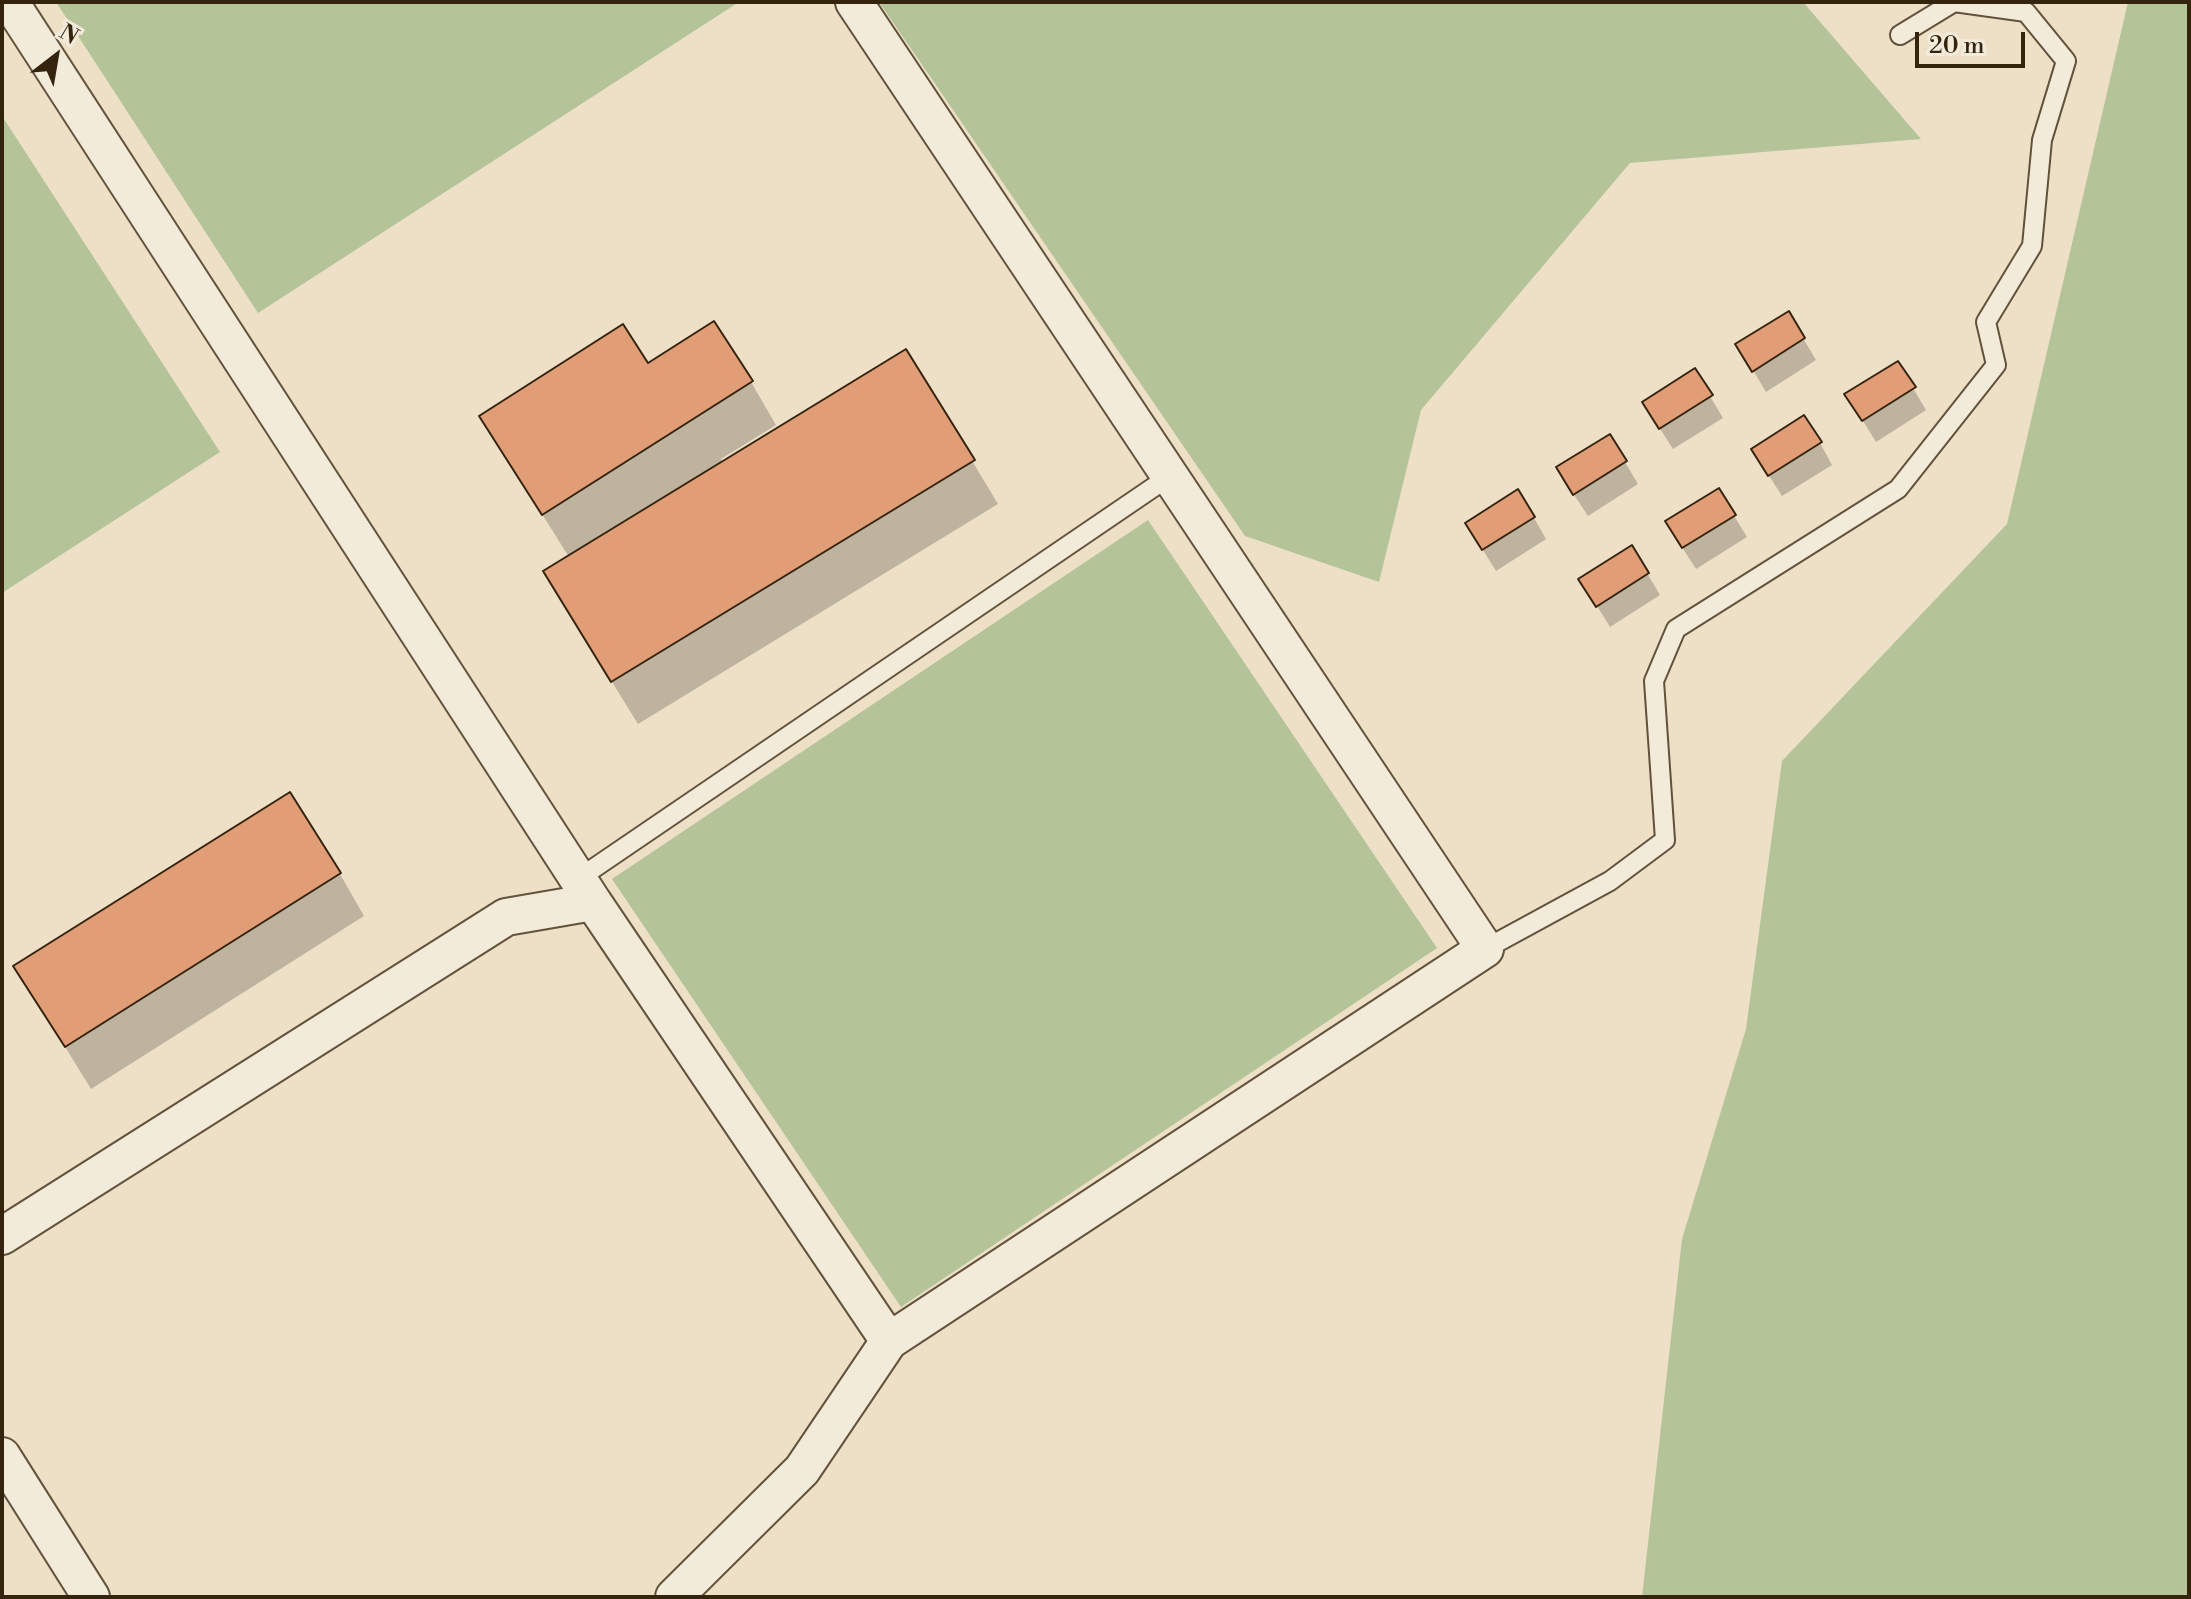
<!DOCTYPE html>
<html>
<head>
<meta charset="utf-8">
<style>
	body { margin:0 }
	#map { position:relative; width:2191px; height:1599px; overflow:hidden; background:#ede0c6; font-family:"Libre Bodoni",serif }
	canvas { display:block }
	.frame { position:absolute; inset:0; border:4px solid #34230d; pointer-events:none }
	.north { position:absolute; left:16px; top:16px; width:80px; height:80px; -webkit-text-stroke:6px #f3ebda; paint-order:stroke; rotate:31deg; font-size:22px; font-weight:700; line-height:32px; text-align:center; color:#34230d }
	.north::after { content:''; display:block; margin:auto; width:28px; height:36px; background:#34230d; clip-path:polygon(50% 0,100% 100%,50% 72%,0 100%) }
	.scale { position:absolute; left:1915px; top:32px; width:110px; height:36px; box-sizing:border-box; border:4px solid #34230d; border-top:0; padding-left:10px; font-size:24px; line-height:28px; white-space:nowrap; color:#34230d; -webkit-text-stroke:6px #f3ebda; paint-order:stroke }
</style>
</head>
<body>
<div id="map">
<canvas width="2191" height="1599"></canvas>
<div class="frame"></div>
<div class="north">N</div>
<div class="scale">20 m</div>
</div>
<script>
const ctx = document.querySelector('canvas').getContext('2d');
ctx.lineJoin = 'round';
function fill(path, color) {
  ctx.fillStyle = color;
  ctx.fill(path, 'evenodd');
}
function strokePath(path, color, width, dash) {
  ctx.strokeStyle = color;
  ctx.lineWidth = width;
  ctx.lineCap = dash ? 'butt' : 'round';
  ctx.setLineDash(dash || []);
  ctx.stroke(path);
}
fill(new Path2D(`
	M 56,2 L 739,2 L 258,313 Z
	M 879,2 L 1803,2 L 1921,139 L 1630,163 L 1421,410 L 1379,582 L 1245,536 Z
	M 2128,2 L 2189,2 L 2189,1597 L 1642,1597 L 1682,1239 L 1746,1029 L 1782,761 L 2007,524 Z
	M 2,116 L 220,452 L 2,593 Z
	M 1148,520 L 1437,948 L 901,1307 L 612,879 Z`), '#b4c398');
fill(new Path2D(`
	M 1788,313 L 1816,360 L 1766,392 L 1738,345 Z
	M 906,351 L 998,504 L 638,724 L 570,614 L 569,557 L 481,417 L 648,365 L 751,382 L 776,425 L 721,459 L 723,463 Z
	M 1898,363 L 1926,410 L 1876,442 L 1860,416 Z
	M 1695,371 L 1723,418 L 1673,449 L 1657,424 Z
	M 1610,437 L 1638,484 L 1588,516 L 1571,490 Z
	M 1820,443 L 1832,465 L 1782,496 L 1766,471 Z
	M 1734,516 L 1747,537 L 1696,569 L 1680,544 Z
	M 1534,518 L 1546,539 L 1496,571 L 1467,524 Z
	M 1632,548 L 1660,595 L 1610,627 L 1594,601 Z
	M 340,874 L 364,916 L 91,1089 L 16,967 Z`), '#0003');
const building = new Path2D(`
	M 1789,311 L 1805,338 L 1752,372 L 1735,344 Z
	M 714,321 L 753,381 L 542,515 L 479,416 L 623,324 L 648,363 Z
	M 906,349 L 975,460 L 611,682 L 543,571 Z
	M 1898,361 L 1916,387 L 1862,421 L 1844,394 Z
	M 1695,368 L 1713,395 L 1659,429 L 1642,402 Z
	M 1804,415 L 1822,442 L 1768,476 L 1751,449 Z
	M 1610,434 L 1627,461 L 1573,495 L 1556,467 Z
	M 1719,488 L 1736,515 L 1682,548 L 1665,521 Z
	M 1518,489 L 1535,517 L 1482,550 L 1465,523 Z
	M 1632,545 L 1649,573 L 1596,607 L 1578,579 Z
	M 290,792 L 341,873 L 65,1047 L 13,966 Z`);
fill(building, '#e19e76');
strokePath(building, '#34230d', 2);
const service = new Path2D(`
	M 1900,35 L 1954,2
	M 578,879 L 1170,476
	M 1485,949 L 1610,881 L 1665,840 L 1654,681 L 1676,629 L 1898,489 L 1996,365 L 1986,322 L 2032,246 L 2042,140 L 2066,61 L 2026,12 L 1954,2`);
const minor = new Path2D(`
	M 10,2 L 593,902
	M 854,2 L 1485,949 L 889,1341
	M 2,1236 L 506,917 L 593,902 L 889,1341 L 802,1470 L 674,1597
	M 2,1456 L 91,1597`);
strokePath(service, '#62523b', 22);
strokePath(minor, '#62523b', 40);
strokePath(service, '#f3ebda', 18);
strokePath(minor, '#f3ebda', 36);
</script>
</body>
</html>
